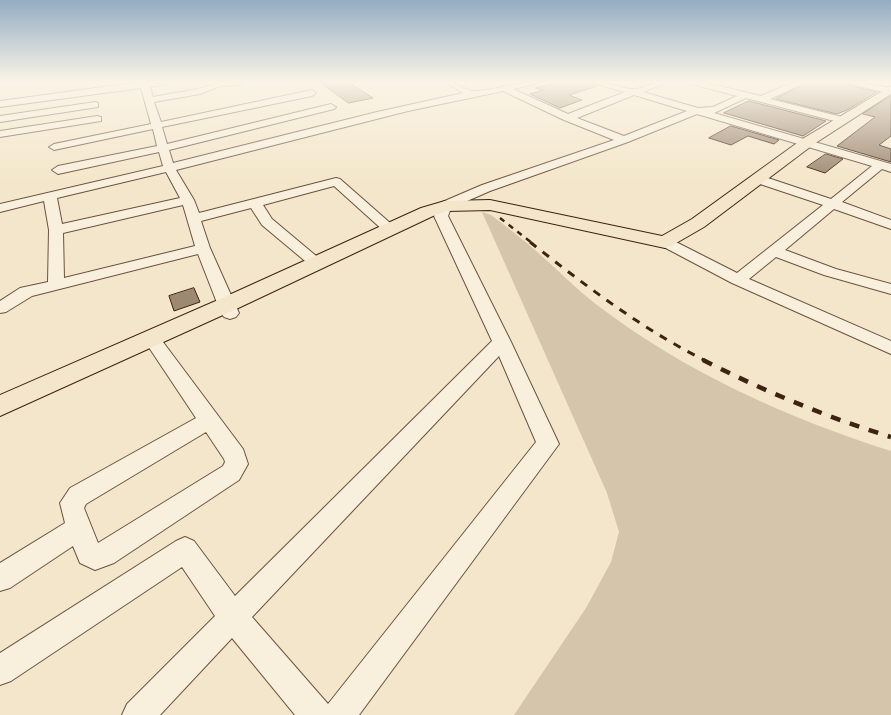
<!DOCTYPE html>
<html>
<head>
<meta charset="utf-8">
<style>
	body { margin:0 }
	canvas { display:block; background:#f4e6ca }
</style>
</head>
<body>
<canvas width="891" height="715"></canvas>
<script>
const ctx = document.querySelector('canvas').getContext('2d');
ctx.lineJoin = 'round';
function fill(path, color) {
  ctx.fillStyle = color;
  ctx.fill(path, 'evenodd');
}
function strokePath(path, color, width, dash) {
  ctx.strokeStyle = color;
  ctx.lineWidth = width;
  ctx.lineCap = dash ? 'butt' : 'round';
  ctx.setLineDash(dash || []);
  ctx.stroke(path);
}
fill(new Path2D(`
	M 482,212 L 491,215 C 506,226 521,238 535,250 C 556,268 576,289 597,305 C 685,372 787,418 891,451 L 891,715 L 514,715 L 586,608 L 611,562 L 619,532 L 607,493 Z`), '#d5c5ab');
const building = new Path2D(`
	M 320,82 L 348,82 L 373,98 L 349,103 Z
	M 560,82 L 593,82 L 597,86 L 569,95 L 582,100 L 560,108 L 530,94 L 543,90 L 536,88 Z
	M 808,82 L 842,82 L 844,84 L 877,92 L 847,110 L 837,114 L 776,99 Z
	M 891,96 L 891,136 L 879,145 L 891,149 L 891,162 L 837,146 L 875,117 L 863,114 Z
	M 749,101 L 826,121 L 803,136 L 724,113 Z
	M 731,126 L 779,140 L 774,144 L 748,136 L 731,145 L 709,138 Z
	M 826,154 L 843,159 L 825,173 L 807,167 Z
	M 194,288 L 200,302 L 174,311 L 169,296 Z`);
fill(building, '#9d8872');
strokePath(building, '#3e2212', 1);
const minor = new Path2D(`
	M 140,82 L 168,82 L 167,84 L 150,87 L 153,97 L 198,89 L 219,82 L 244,82 L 240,85 L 220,86 L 200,94 L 154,102 L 161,122 L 312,90 L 316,93 L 312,96 L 162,127 L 167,144 L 331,104 L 336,107 L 334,109 L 169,150 L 173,163 L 377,112 L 463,93 L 445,82 C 458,82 465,91 474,91 C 493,91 515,82 536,82 L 535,84 L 513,89 L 568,114 L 625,92 L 596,84 L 595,82 C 608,82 625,90 634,89 C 644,89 651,82 664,82 L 663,84 L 643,92 L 698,108 L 713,107 L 737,96 L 692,84 L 691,82 L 703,82 L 761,96 L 793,82 L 803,82 L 802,84 L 770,99 L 846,118 L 846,122 L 842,123 L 746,98 L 714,113 L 891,164 L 891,172 L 882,169 L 842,202 L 891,220 L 891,229 L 834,209 L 785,250 L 836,269 L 891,284 L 891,294 L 824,275 L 776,257 L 749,279 L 891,341 L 891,354 L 732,283 L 660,245 L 658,242 L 660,239 L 670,239 L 737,273 L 823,205 L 754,182 L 752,179 L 754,176 L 762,176 L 831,199 L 872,166 L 697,114 L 628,142 L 490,191 L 451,208 L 448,216 L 511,342 L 559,444 L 359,715 L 295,715 L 232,638 L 160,715 L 122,715 L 127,704 L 215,616 L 182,567 L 11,681 L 0,685 L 0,653 L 176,541 L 185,537 L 194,541 L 235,596 L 492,341 L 434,216 L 440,203 L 482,185 L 614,140 L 564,120 L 503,91 L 408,111 L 176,170 L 194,200 L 199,213 L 336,178 L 340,179 L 397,229 L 390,233 L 385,232 L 334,186 L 263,205 L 272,219 L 321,260 L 324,263 L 321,266 L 311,266 L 262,225 L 251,208 L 201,221 L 210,248 L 239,313 L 236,317 L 230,319 L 224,317 L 221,313 L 198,254 L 32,296 L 6,312 L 0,313 L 0,301 L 20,288 L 48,282 L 49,230 L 44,201 L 0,212 L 0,204 L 163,166 L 159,152 L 58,174 L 52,170 L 58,166 L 157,146 L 153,129 L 54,150 L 49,147 L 54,144 L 151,124 L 141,88 L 0,107 L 0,101 ZM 634,95 L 687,111 L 624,136 L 577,118 ZM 166,172 L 180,198 L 62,224 L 57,198 ZM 183,205 L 195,246 L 64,278 L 63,233 ZM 499,356 L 536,442 L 328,704 L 252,617 Z
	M 844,82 L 858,82 L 891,88 L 891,94 Z
	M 95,102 L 98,103 L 98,107 L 0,122 L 0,116 Z
	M 97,116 L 101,117 L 101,121 L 0,137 L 0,131 Z
	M 157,340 L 163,342 L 243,449 L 248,464 L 239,480 L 114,563 L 95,570 L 80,563 L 73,546 L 10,588 L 0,591 L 0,563 L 65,523 L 60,503 L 70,488 L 196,418 L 148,346 L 151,342 ZM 206,432 L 224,459 L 225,462 L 223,466 L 98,543 L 84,508 L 86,504 Z`);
const major = new Path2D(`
	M 891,86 L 891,94 L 814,144 L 704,227 L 671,246 L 665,248 L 490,210 L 447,211 L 433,216 L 234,310 L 0,416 L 0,395 L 218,300 L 421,208 L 445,201 L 490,200 L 662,236 L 692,219 L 804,138 Z`);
strokePath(minor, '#6c5340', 2);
strokePath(major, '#3e2212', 2);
fill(minor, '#f8efdd');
fill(major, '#f4e6ca');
strokePath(new Path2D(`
	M 500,218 L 532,243`), '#3e2212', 2.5, [5.5, 5.5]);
strokePath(new Path2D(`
	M 530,242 C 586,286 642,329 706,361`), '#3e2212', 3, [8, 8]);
strokePath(new Path2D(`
	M 703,360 C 764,391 826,417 891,437`), '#3e2212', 4.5, [10, 10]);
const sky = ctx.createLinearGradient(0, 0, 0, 182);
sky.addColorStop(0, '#94adc3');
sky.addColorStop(0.45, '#faf4e7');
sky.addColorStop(1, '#faf4e700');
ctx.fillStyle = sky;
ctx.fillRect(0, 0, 891, 182);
</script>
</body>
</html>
